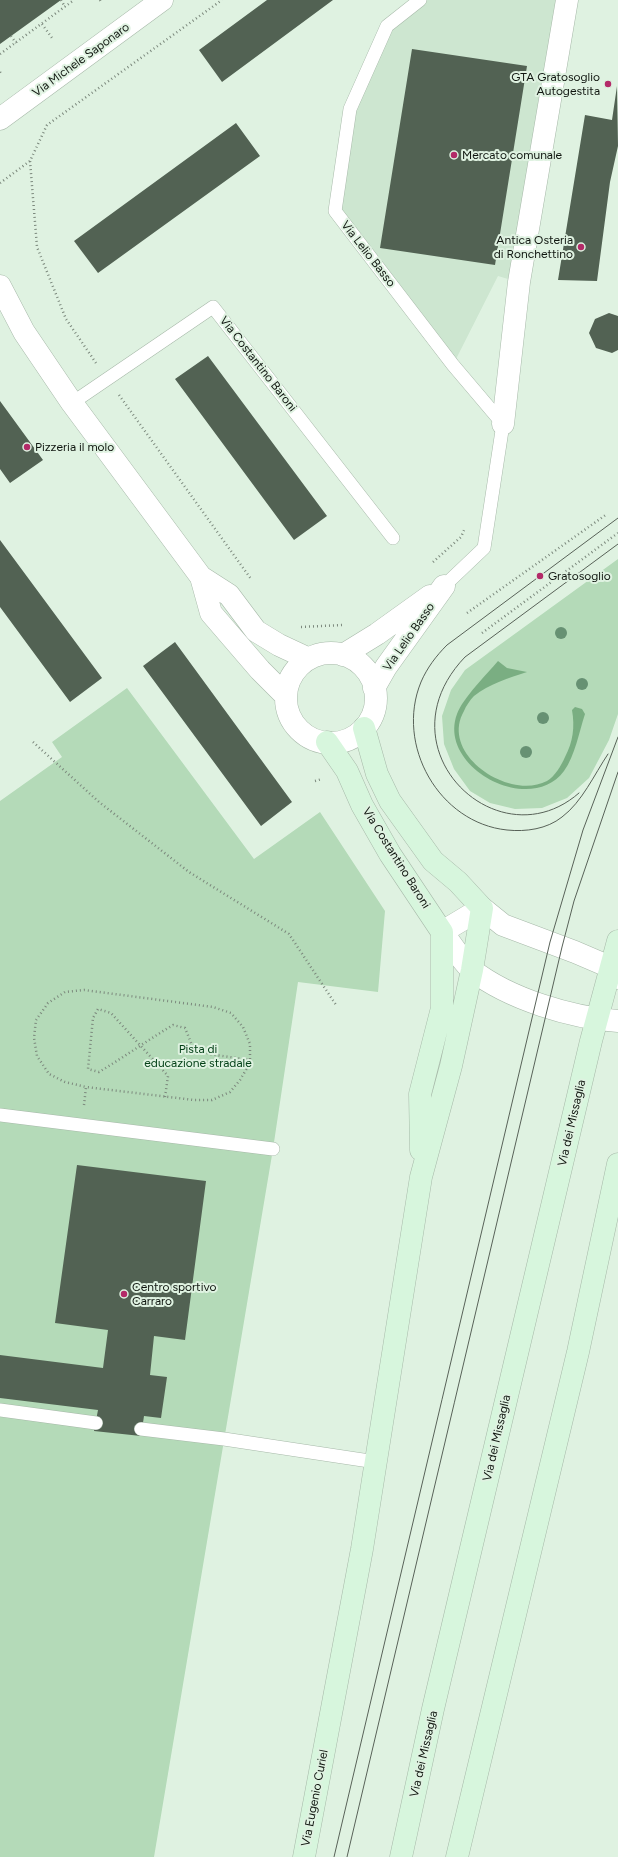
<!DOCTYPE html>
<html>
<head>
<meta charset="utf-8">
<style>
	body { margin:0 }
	canvas { display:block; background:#dff2e1 }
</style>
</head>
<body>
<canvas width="618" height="1857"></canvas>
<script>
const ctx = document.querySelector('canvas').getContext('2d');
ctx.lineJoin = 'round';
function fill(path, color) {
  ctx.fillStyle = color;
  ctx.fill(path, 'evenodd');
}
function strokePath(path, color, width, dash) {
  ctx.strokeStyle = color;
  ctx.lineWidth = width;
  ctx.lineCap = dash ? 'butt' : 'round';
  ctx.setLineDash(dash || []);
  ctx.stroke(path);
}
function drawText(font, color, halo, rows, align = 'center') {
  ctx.font = font + ' Figtree,sans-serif';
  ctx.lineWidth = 4;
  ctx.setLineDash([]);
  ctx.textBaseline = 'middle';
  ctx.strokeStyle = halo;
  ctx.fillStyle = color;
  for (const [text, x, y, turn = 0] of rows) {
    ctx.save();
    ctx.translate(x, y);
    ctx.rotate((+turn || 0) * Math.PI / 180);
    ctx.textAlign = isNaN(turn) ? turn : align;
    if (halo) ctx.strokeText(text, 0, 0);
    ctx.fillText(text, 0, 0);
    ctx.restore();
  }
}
fill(new Path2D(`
	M 420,0 L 567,0 L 508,279 L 498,276 L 453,365 L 335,211 L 350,109 L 387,26 Z`), '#cde6d0');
fill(new Path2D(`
	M 618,559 L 618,714 L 609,740 L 589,778 L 567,798 L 542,808 L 515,809 L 490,803 L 470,791 L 454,769 L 444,744 L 442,716 L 451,690 L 465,670 Z
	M 127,688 L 254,859 L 320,812 L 385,911 L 378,992 L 298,982 L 273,1149 L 154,1857 L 0,1857 L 0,801 L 62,757 L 52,742 Z`), '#b4dab8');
fill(new Path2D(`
	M 498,661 L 507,668 L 527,672 C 509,678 489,684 474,696 C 470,700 466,706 464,711 C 439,754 509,801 547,781 C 555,776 561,766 565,757 C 573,742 575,727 572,710 L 575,707 L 582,709 L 585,714 C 579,732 575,756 564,771 C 530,817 437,767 457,714 C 463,698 486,675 498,661 Z`), '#7aae82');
fill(new Path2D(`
	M 0,0 L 61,0 L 0,44 Z
	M 267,0 L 333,0 L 222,82 L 199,50 Z
	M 412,49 L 527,66 L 495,265 L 380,248 Z
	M 617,86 L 618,146 L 610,182 L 597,281 L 558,280 L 585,115 L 612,120 Z
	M 236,123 L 260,156 L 98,273 L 74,241 Z
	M 609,313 L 618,316 L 618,350 L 612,353 L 596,348 L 589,333 L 595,319 Z
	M 208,356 L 327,516 L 294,540 L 175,379 Z
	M 0,401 L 43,460 L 10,483 L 0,469 Z
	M 0,540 L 102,678 L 70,702 L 0,607 Z
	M 175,642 L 292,802 L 261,826 L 143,666 Z
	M 77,1165 L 206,1181 L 185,1340 L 154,1336 L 150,1375 L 167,1377 L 161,1418 L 144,1416 L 141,1436 L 94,1431 L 98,1410 L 0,1398 L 0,1355 L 103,1368 L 108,1330 L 55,1323 Z`), '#526253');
const lane = new Path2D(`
	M 420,0 L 387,26 L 350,109 L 335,211 L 453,365 L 503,424 L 484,548 L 444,586
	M 72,403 L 213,307 L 393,538
	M 0,1115 L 273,1149
	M 0,1410 L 96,1423
	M 141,1429 L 224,1439 L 376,1462`);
const street = new Path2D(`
	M 0,119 L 162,0
	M 0,286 L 24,332 L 72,403 L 201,577 L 211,613 L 260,670 L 286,696
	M 503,424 L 519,282 L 567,0
	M 201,577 L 229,595 L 256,631 L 279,645 L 309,659
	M286 698a45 45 0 1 1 90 0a45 45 0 1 1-90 0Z
	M 343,655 L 377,634 L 430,596
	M 374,688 L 386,667 L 444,586
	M 618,978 L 610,967 L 575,952 L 503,925 L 482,908 L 442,932 C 451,943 462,962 472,970 C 509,999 572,1018 618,1021`);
const secondary = new Path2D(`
	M 327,742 L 347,771 L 362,805 L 390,854 L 442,932 L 442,1008 L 420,1094 L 421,1150
	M 304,1857 L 362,1549 L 421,1177 L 451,1066 L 472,970 L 482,908 L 458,882 L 433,861 L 390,801 L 377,774 L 364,728
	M 401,1857 L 433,1709 L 591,1041 L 618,941
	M 457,1857 L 578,1352 L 618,1164`);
strokePath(lane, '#a7b9a9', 14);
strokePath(street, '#a7b9a9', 23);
strokePath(secondary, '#a7b9a9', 23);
strokePath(new Path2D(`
	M 61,0 L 65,7
	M 100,0 L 101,2
	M 42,24 L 52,38
	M 11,36 L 16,43
	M 0,54 L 74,0
	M 0,72 L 2,75
	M 0,183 L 30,161
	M 96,363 L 66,319 L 37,247 L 30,161 L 47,125 L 222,0
	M 119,395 L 251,579
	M 433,562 L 461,537 L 465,528
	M 467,613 L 607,514
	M 301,627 L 342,625
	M 482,633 L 618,533
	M 33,742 L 99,802 L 189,872 L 289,934 L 336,1005
	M 315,781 L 322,779
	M 165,1097 L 168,1076 L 111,1013 L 98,1009 L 93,1018 L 88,1069 L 99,1072 C 124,1057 148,1040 173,1025 L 185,1028 L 192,1045 L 209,1054 L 250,1060
	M 84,1105 L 86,1087 L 194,1100 L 212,1100 L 230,1092 L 240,1080 L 250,1063 L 250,1044 L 243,1027 L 231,1013 L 213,1007 L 84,990 L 65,992 L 48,1003 L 36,1020 L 34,1038 L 37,1056 L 49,1074 L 65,1082 L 86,1087`), '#7c897d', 2.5, [1, 3]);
strokePath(lane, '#fff', 13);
strokePath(street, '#fff', 22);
strokePath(secondary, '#d7f6dd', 22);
strokePath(new Path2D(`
	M 608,754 C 594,775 582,802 562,817 C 547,829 526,832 507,830 C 439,823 395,745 421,682 C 427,668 436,656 447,645 L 618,518
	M 579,793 C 498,864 378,748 465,657 L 618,544
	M 334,1857 L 550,942 L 583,830 L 618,737
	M 347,1857 L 562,947 L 574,901 L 618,772`), '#586258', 1);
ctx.fillStyle = '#679173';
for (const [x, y] of [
	[561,633],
	[582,684],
	[543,718],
	[526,752]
]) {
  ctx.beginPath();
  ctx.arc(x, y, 6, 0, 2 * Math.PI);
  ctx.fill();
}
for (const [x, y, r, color] of [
	[608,84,4,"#b32a68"],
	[454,155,4,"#b32a68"],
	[581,247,4,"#b32a68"],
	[27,447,4,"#b32a68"],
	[540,576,4,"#b32a68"],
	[124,1294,4,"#b32a68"]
]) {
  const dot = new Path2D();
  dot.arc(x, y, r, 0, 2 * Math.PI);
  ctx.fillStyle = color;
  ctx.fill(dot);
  strokePath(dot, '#dff2e1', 1.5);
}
drawText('12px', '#101610', '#dff2e1', [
	["Via Michele Saponaro",81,60,-36],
	["Via Lelio Basso",368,254,52],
	["Via Costantino Baroni",258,364,52],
	["Via Lelio Basso",409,637,-55],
	["Via Costantino Baroni",396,858,58],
	["Via dei Missaglia",572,1123,-77],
	["Via dei Missaglia",497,1438,-77],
	["Via dei Missaglia",424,1754,-77],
	["Via Eugenio Curiel",315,1798,-79]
]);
drawText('12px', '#101610', '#dff2e1', [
	["GTA Gratosoglio",600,77,"right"],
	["Autogestita",600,91,"right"],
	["Mercato comunale",462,155],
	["Antica Osteria",573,240,"right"],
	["di Ronchettino",573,254,"right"],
	["Pizzeria il molo",35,447],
	["Gratosoglio",548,576],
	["Centro sportivo",132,1287],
	["Carraro",132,1301]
], 'left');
drawText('12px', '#054219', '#dff2e1', [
	["Pista di",198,1049],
	["educazione stradale",198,1063]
]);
</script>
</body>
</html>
